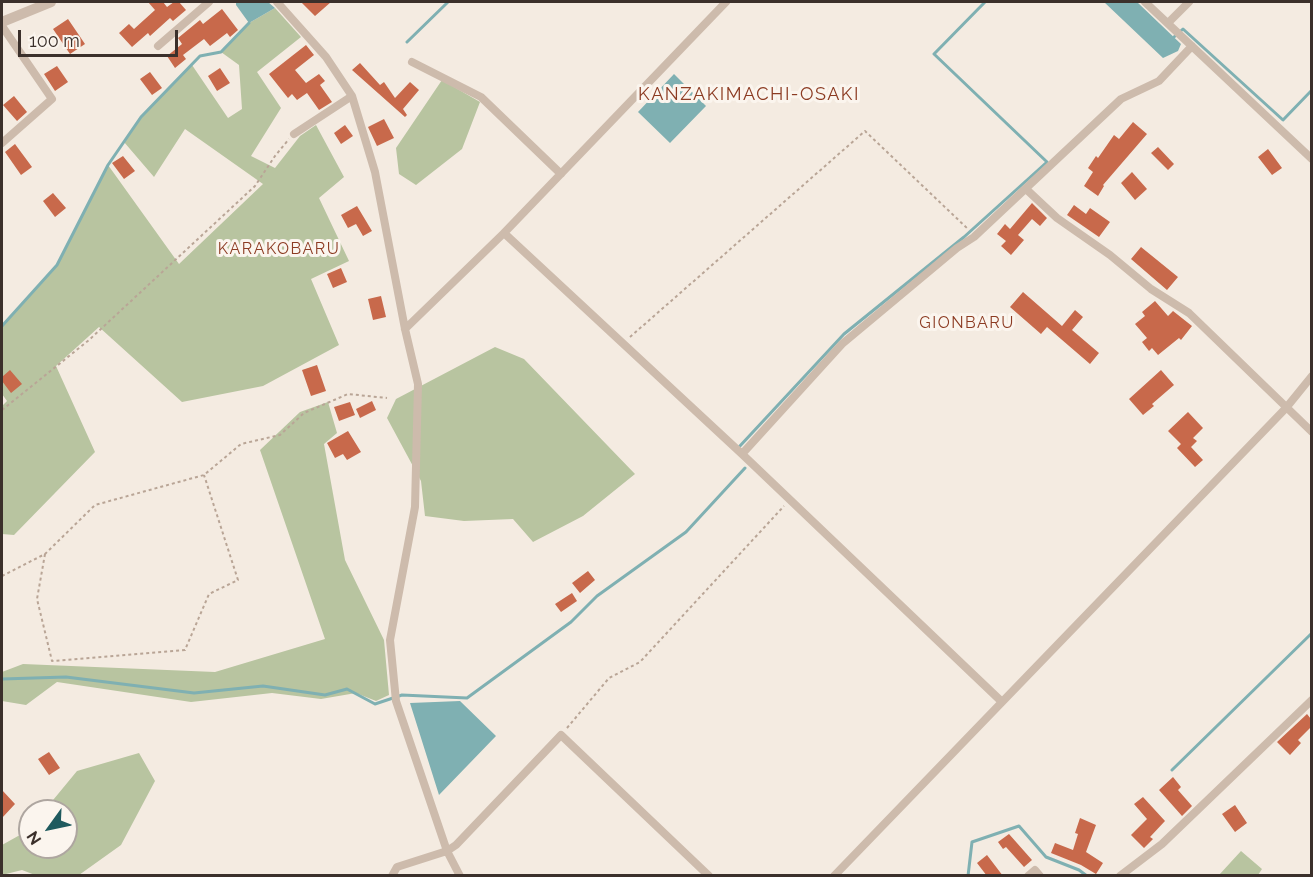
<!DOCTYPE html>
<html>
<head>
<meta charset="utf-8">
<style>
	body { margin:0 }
	#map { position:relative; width:1313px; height:877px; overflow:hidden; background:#f4ebe1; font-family:Raleway,sans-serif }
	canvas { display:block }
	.frame { position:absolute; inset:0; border:3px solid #3b302b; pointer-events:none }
	.north { position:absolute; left:18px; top:799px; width:60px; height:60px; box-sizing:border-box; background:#fbf5ee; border:2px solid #aea6a0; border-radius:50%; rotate:237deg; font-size:16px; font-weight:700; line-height:24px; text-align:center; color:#3b302b }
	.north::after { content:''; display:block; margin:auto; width:21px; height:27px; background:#1f5a5e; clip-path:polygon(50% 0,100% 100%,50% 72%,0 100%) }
	.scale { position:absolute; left:18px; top:30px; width:160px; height:27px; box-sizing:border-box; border:3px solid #3b302b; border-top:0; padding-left:8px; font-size:18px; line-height:21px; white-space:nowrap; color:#3b302b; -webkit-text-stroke:4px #fbf5ee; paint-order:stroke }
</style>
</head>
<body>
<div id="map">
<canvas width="1313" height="877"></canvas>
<div class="frame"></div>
<div class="north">N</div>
<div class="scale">100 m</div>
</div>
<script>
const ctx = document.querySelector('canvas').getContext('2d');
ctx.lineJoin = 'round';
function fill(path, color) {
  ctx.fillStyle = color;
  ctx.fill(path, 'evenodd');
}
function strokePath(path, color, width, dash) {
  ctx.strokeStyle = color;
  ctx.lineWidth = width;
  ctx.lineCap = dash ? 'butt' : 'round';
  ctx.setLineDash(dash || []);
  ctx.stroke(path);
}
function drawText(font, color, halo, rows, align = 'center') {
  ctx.font = font + ' Raleway,sans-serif';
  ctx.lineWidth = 6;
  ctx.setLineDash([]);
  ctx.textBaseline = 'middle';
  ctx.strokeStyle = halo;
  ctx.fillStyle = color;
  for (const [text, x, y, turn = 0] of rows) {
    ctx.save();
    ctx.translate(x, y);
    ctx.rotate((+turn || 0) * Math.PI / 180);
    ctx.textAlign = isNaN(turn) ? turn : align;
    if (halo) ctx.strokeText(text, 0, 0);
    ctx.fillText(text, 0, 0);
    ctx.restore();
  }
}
fill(new Path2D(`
	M 275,8 L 301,37 L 257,72 L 281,108 L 251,156 L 275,168 L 300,136 L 316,125 L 344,177 L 319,198 L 349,261 L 311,279 L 339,345 L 263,386 L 182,402 L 99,327 L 56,366 L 95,452 L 14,535 L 2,534 L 2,406 L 7,401 L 2,394 L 2,326 L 57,265 L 108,165 L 179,264 L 263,184 L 185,129 L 154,177 L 124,142 L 141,117 L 192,65 L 228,118 L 242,109 L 239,65 L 221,52 L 249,23 Z
	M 442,80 L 480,102 L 462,149 L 416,185 L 399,174 L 396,148 Z
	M 495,347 L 524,359 L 635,474 L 583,516 L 533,542 L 513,519 L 464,521 L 425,516 L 421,481 L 387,418 L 396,399 Z
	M 328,402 L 337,433 L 324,444 L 345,560 L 384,640 L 389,695 L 376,701 L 356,693 L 321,699 L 272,693 L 191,702 L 57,682 L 26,705 L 2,701 L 2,672 L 23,664 L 215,672 L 325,639 L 260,450 L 300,412 Z
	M 139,753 L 155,781 L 121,845 L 79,875 L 35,875 L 22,870 L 2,875 L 2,845 L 27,831 L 30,827 L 30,847 L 66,847 L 66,811 L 44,811 L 77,771 Z
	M 1241,851 L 1262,869 L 1258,875 L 1219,875 Z`), '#b8c4a0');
fill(new Path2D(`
	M 236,2 L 268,2 L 275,8 L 249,23 L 236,5 Z
	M 1104,2 L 1137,2 L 1181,44 L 1178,51 L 1163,58 Z
	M 674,74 L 706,106 L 670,143 L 638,112 Z
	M 460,701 L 496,736 L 439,795 L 410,703 Z`), '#7fb0b2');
strokePath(new Path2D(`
	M 1174,37 L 1183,29 L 1283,120 L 1312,90
	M 407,42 L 448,2
	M 2,326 L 57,265 L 108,165 L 141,117 L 200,56 L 221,52 L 249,23
	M 739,447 L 844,334 L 964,237 L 1047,162 L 934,54 L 985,2
	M 2,679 L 66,677 L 194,693 L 263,686 L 325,695 L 347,689 L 375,704 L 402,695 L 467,698 L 571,622 L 597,596 L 686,532 L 745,468
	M 1172,770 L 1312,633
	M 968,876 L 972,842 L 1019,826 L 1046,857 L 1079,870 L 1087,876`), '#7fb0b2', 3);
fill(new Path2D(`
	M 148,2 L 163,2 L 167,7 L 174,2 L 179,2 L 186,10 L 173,21 L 170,18 L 150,36 L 148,33 L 132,47 L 119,33 L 129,24 L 134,29 L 155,10 Z
	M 301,2 L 331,2 L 315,16 Z
	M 222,9 L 238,30 L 230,37 L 227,33 L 210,46 L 204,39 L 183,55 L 186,59 L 175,68 L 167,56 L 182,44 L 178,38 L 200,20 L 203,24 Z
	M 68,19 L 85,44 L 70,54 L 53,29 Z
	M 306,45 L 314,55 L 295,70 L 306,83 L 319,74 L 325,81 L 320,85 L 332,102 L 319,110 L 307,93 L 297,100 L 292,94 L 288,98 L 269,74 Z
	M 360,63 L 380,85 L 384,82 L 395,98 L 410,82 L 419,90 L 403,109 L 407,115 L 405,117 L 352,70 Z
	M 57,66 L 68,82 L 55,91 L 44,74 Z
	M 220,68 L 230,83 L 217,91 L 208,76 Z
	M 150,72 L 162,88 L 152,95 L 140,79 Z
	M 14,96 L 27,112 L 17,121 L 3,105 Z
	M 384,119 L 394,138 L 377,146 L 368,127 Z
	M 1133,122 L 1147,134 L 1103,185 L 1104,186 L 1098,196 L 1084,186 L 1093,172 L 1088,168 L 1096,156 L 1098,158 L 1114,135 L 1119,139 Z
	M 345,125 L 353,136 L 341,144 L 334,133 Z
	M 15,144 L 32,167 L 21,175 L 5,152 Z
	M 1158,147 L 1174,164 L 1168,170 L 1151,153 Z
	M 1268,149 L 1282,168 L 1272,175 L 1258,157 Z
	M 123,156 L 135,171 L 124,179 L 112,163 Z
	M 1132,172 L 1147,189 L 1135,200 L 1121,183 Z
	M 53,193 L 66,208 L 55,217 L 43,201 Z
	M 1032,203 L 1047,218 L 1040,226 L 1032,219 L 1018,235 L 1024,240 L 1011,255 L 1001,246 L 1006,241 L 997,234 L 1005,224 L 1010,229 Z
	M 1074,205 L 1086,214 L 1090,208 L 1110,222 L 1099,237 L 1067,215 Z
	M 357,206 L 372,231 L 363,236 L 356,224 L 348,228 L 341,215 Z
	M 1141,247 L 1178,277 L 1167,290 L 1131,259 Z
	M 341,268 L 347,282 L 333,288 L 327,274 Z
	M 1023,292 L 1062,326 L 1075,310 L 1083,317 L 1072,330 L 1099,353 L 1090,364 L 1047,327 L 1041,334 L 1010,307 Z
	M 381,296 L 386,317 L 373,320 L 368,299 Z
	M 1155,301 L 1168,316 L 1173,311 L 1192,326 L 1181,340 L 1179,338 L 1158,355 L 1152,348 L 1149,351 L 1142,342 L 1147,338 L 1135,324 L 1145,316 L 1142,312 Z
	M 317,365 L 326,391 L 311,396 L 302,370 Z
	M 10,370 L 22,384 L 11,393 L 2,381 L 2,377 Z
	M 1161,370 L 1174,385 L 1152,404 L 1154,406 L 1143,415 L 1129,399 Z
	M 372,401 L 376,410 L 360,418 L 356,409 Z
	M 350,402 L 355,415 L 339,421 L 334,407 Z
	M 1188,412 L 1203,428 L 1193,438 L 1197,441 L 1191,447 L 1203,460 L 1195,467 L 1177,448 L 1181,444 L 1168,431 Z
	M 348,431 L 361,452 L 347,460 L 343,454 L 335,458 L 327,443 Z
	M 588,571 L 595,580 L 580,593 L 572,583 Z
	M 572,593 L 577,601 L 561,612 L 555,604 Z
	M 1307,714 L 1311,719 L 1311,727 L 1298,740 L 1301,743 L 1290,755 L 1277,742 Z
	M 49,752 L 60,768 L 49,775 L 38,759 Z
	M 1173,777 L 1181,787 L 1178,790 L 1192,806 L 1182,816 L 1159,790 Z
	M 2,790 L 15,804 L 2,818 Z
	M 1143,797 L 1165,821 L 1150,837 L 1153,839 L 1144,848 L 1131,835 L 1147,819 L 1134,804 Z
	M 1235,805 L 1247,823 L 1235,832 L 1222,814 Z
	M 1080,818 L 1096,825 L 1086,852 L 1103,863 L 1096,874 L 1081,865 L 1051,853 L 1055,843 L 1073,850 L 1078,834 L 1075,833 Z
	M 1009,834 L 1032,860 L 1024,867 L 1006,847 L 1003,849 L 998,842 Z
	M 987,855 L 1003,876 L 987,876 L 977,863 Z`), '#c8694b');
strokePath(new Path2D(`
	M 630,337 L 865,131 L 969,230
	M 2,410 L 89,340 L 255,186 L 275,156 L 289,139
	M 45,554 L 37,599 L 52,661 L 185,650 L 209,594 L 238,580 L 204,475
	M 2,576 L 45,554 L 95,505 L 204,475 L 241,444 L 280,435 L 304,413 L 348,394 L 387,398
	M 567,728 L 609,678 L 640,662 L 784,506`), '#b9a596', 2, [3, 3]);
strokePath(new Path2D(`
	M 277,2 L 326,57 L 352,96 L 375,172 L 405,329 L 418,384 L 415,507 L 390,640 L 396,701 L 447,851 L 460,876
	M 1145,2 L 1312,159
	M 1168,23 L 1189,2
	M 2,26 L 52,99 L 2,143
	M 158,46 L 209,2
	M 412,62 L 481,97 L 561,174
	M 294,134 L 352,96
	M 1026,189 L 1057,218 L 1110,255 L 1151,289 L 1189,313 L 1312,432
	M 504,233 L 742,454 L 1001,701
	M 405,329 L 504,233 L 726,2
	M 742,454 L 842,344 L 957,248 L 974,237 L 1121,99 L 1159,81 L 1192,46
	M 392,876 L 397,867 L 447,851 L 456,845 L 561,735 L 709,876
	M 834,876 L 1286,408 L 1312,376
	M 1028,876 L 1035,870 L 1040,876
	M 1120,876 L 1162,844 L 1312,700`), '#cdbbac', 8);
strokePath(new Path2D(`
	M 2,22 L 51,2`), '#cdbbac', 10);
ctx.letterSpacing = '1.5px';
drawText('16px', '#8c3b22', '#fbf5ee', [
	["KARAKOBARU",279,249],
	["GIONBARU",967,323]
]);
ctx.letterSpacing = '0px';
ctx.letterSpacing = '1.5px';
drawText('18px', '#8c3b22', '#fbf5ee', [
	["KANZAKIMACHI-OSAKI",749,95]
]);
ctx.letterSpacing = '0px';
</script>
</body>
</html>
